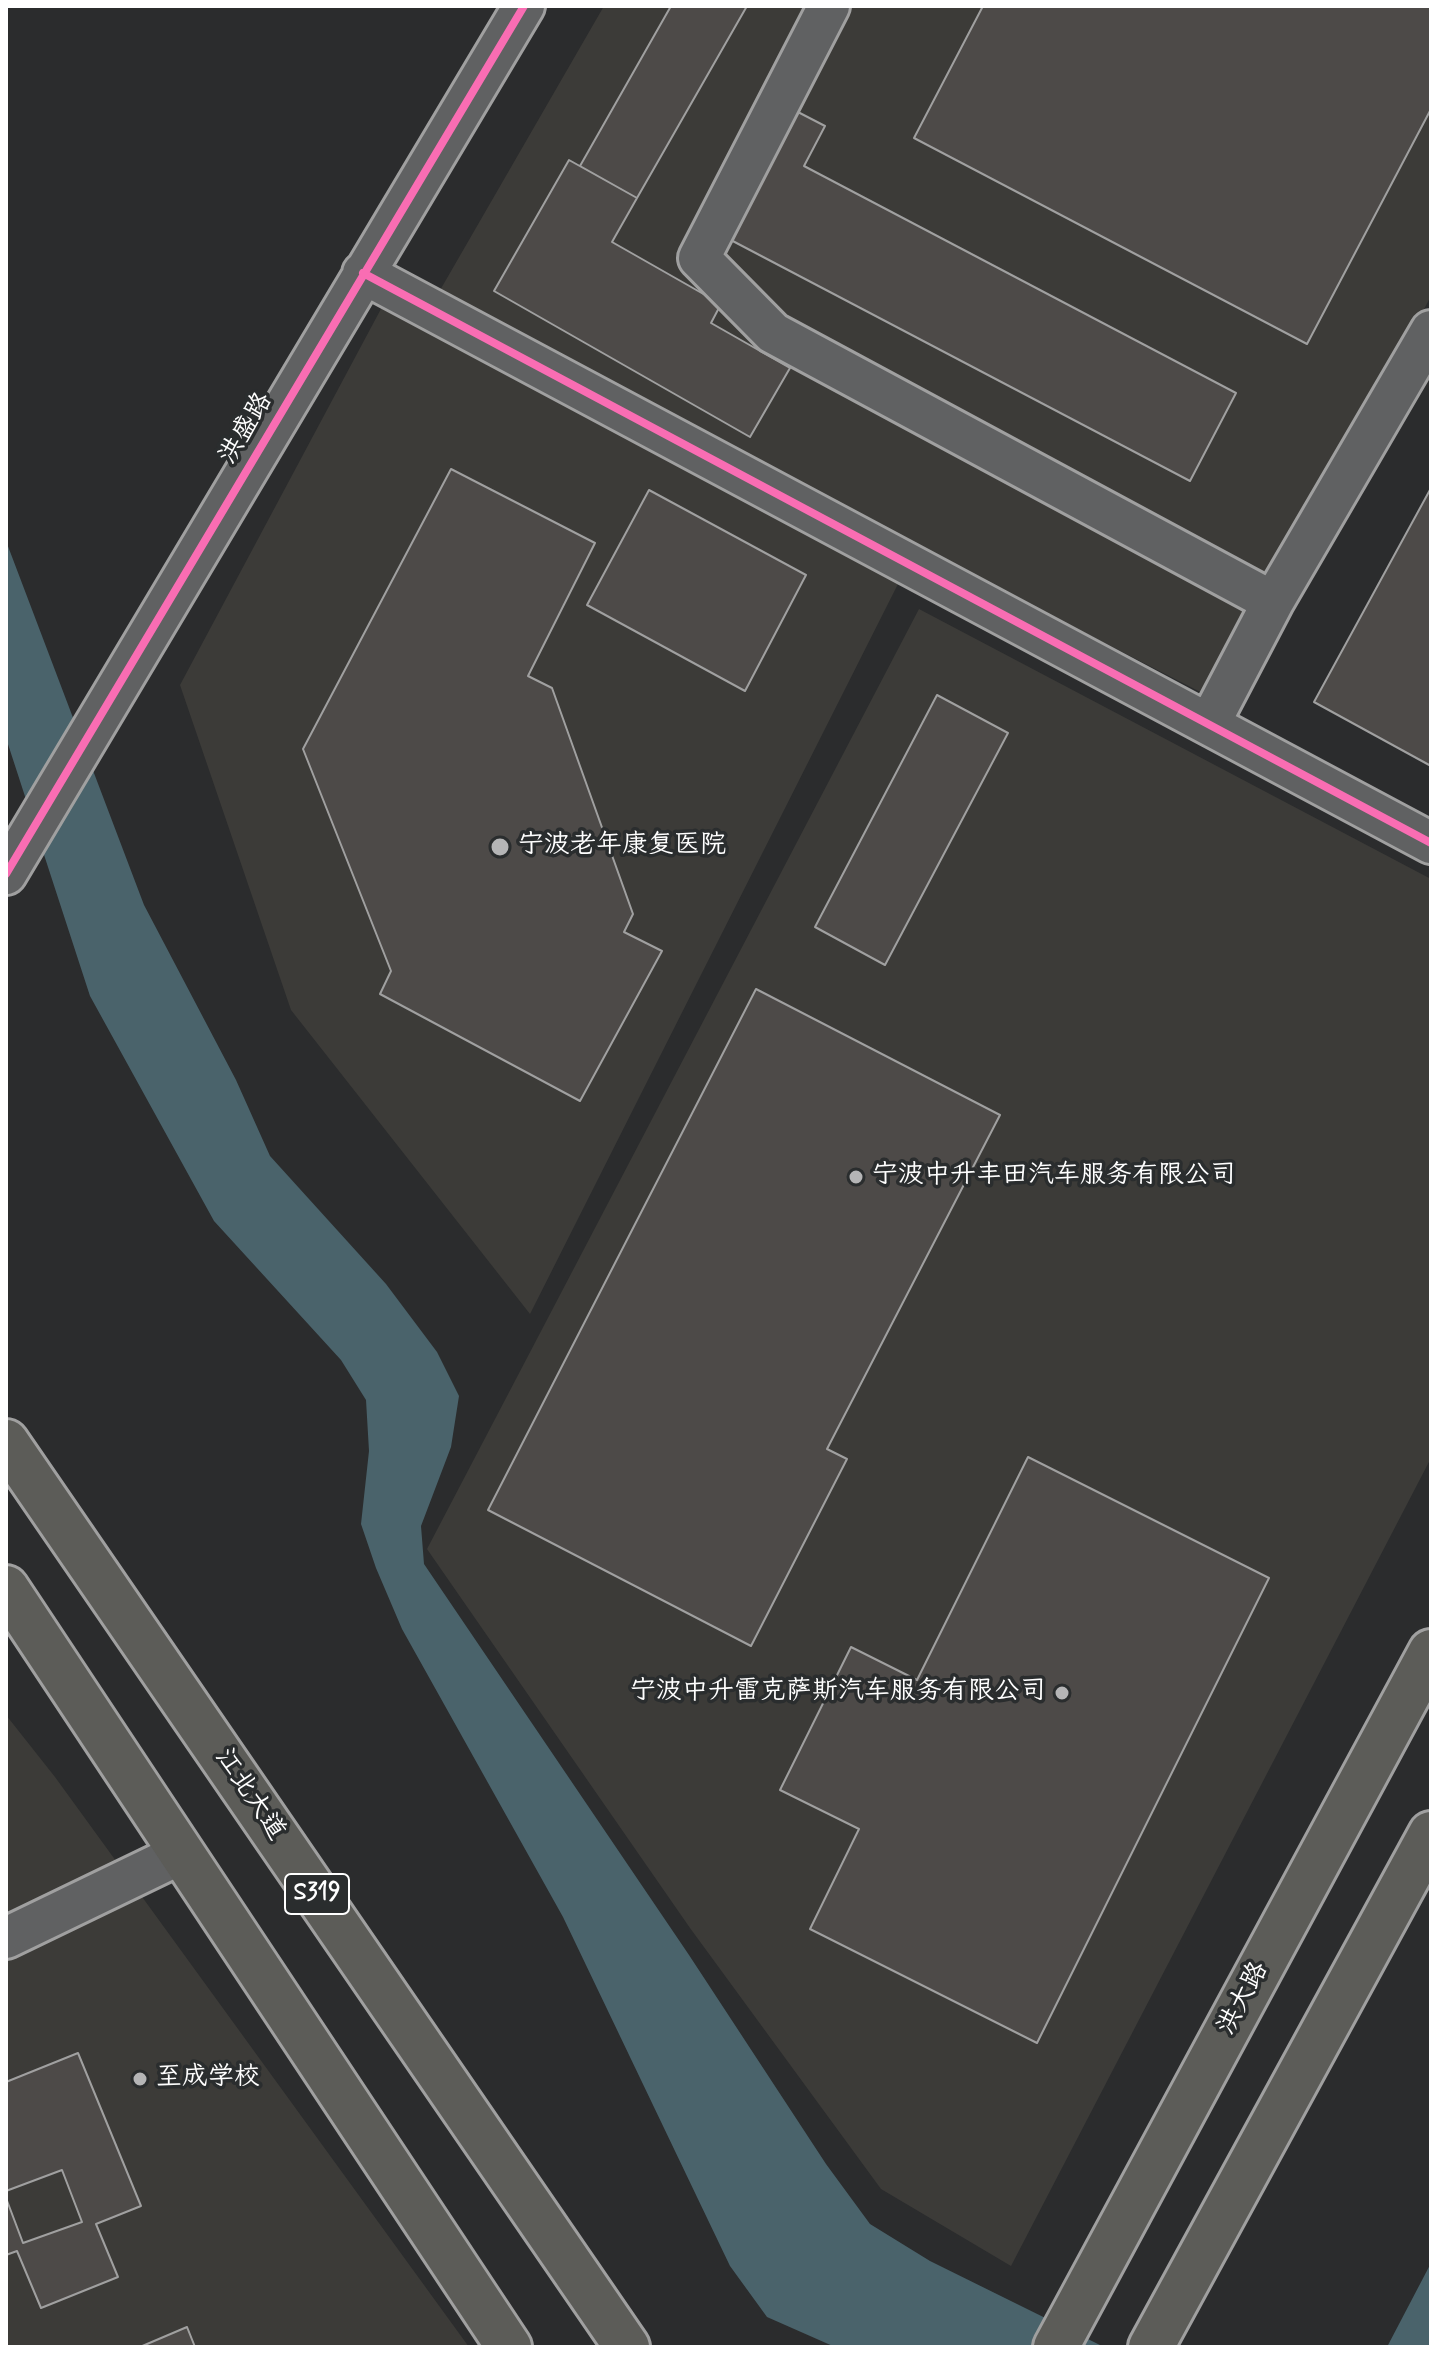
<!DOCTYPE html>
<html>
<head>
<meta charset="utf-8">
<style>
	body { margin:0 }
	#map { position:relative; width:1437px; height:2353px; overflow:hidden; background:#2b2c2d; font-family:Mynerve,sans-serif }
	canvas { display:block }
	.frame { position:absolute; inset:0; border:8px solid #fff; pointer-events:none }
</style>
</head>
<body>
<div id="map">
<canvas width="1437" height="2353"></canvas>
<div class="frame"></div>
</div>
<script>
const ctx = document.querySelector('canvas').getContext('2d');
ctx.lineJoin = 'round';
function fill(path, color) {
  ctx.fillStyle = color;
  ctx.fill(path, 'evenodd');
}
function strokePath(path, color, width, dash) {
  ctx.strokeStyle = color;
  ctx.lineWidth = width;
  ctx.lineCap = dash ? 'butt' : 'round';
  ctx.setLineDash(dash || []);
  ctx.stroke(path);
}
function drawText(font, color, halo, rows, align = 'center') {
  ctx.font = font + ' Mynerve,"LXGW WenKai TC",sans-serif';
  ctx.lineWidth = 7;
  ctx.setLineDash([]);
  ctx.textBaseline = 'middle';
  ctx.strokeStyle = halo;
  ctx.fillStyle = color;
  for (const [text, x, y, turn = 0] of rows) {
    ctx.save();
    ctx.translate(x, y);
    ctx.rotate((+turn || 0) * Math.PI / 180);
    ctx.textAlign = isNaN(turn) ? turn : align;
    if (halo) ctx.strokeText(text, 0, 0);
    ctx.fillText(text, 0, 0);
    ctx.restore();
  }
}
fill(new Path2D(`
	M 604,6 L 1431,6 L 1431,296 L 1216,700 L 761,467 L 439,292 Z
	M 382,307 L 900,580 L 530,1314 L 291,1010 L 180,685 Z
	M 919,609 L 1431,879 L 1431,1458 L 1011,2266 L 881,2189 L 690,1928 L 427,1549 Z
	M 6,1715 L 55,1777 L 469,2347 L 6,2347 Z`), '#3c3b38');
fill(new Path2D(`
	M 6,541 L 144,905 L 236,1080 L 270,1156 L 386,1284 L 437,1352 L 459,1396 L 451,1447 L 421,1526 L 424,1564 L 689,1955 L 826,2164 L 870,2224 L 930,2261 L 1104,2347 L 835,2347 L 767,2317 L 730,2266 L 563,1917 L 402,1629 L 376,1568 L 361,1524 L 369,1451 L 366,1400 L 341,1360 L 214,1221 L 90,996 L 6,738 Z
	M 1431,2263 L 1431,2347 L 1387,2347 Z`), '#4a636b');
const building = new Path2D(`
	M 671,6 L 747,6 L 637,198 L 580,166 Z
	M 983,6 L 1431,6 L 1431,109 L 1307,344 L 914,138 Z
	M 794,110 L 825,126 L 804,166 L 1236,393 L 1190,481 L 727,238 Z
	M 569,160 L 637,198 L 612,242 L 721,304 L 711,323 L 790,368 L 750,437 L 494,291 Z
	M 451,469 L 595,543 L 528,676 L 552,688 L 633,914 L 624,932 L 662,951 L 580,1101 L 380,994 L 391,971 L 303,749 Z
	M 1431,488 L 1431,766 L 1314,702 Z
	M 649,490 L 806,575 L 745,691 L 587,605 Z
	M 937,695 L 1008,733 L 885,965 L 815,927 Z
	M 756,989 L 1000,1115 L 827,1449 L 847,1459 L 751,1646 L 488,1510 Z
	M 1028,1457 L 1269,1578 L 1037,2043 L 810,1929 L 859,1829 L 780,1790 L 851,1647 L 917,1680 Z
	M 78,2053 L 141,2206 L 96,2224 L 118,2277 L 41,2308 L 17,2251 L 6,2255 L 6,2198 L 23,2243 L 82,2222 L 62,2170 L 6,2191 L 6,2082 Z
	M 187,2327 L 195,2347 L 140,2347 Z`);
fill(building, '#4d4a48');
strokePath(building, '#a0a0a0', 2);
const minor = new Path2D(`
	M 829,6 L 699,258 L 773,333 L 1273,602 L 1431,331
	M 363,273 L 1431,843
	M 1209,724 L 1273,602
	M 6,874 L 524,6
	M 6,1938 L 182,1853`);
const major = new Path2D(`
	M 6,1442 L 627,2347
	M 6,1588 L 509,2347
	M 1056,2347 L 1431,1652
	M 1151,2347 L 1431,1834`);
strokePath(minor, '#a0a0a0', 46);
strokePath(major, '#a0a0a0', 50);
strokePath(minor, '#606162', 40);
strokePath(major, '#5c5c58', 44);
strokePath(new Path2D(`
	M 363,273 L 1431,843
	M 6,874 L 524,6`), '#f96db3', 8);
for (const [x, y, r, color] of [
	[500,847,10,"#b5b5b6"],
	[856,1177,8,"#b5b5b6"],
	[1062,1693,8,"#b5b5b6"],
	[140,2079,8,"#b5b5b6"]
]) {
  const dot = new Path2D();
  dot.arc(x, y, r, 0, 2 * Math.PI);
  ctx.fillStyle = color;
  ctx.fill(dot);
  strokePath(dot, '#2a2d2e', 3);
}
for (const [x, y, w] of [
	[317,1894,64]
]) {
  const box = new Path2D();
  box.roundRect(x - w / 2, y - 20, w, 40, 6);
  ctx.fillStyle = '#2a2d2e';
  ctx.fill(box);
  strokePath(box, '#fff', 2);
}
drawText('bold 24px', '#fff', null, [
	["S319",317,1894]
]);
drawText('26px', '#fff', '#2a2d2e', [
	["洪盛路",247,429,-59],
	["江北大道",249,1795,56],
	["洪大路",1244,1999,-62]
]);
drawText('26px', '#fff', '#2a2d2e', [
	["宁波老年康复医院",518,847],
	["宁波中升丰田汽车服务有限公司",872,1177],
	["宁波中升雷克萨斯汽车服务有限公司",1046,1693,"right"],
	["至成学校",156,2079]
], 'left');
</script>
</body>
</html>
